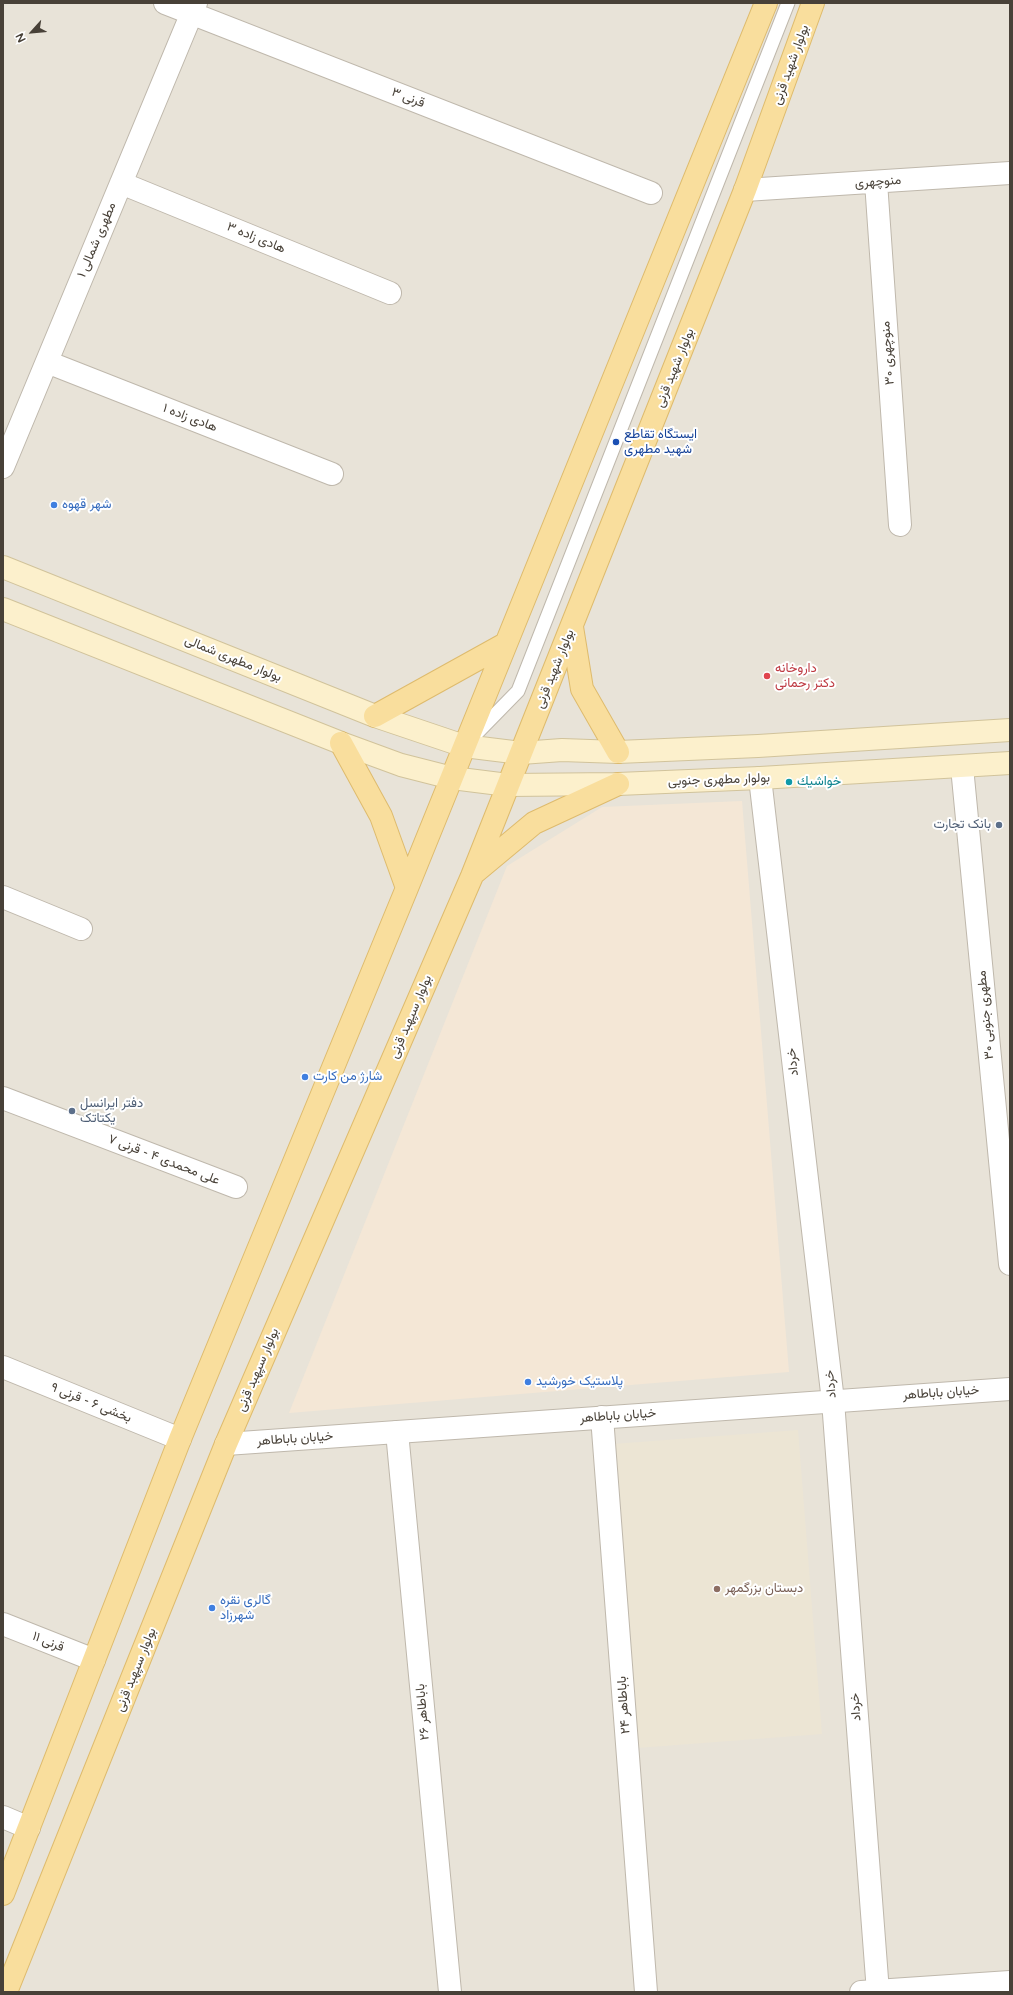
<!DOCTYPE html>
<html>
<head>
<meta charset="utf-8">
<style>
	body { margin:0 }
	#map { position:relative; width:1013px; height:1995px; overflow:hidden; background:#f4f1ea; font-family:"Varela Round",sans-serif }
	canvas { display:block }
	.frame { position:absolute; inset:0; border:4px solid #484138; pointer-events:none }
	.north { position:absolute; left:12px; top:12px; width:40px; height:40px; -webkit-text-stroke:3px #fff; paint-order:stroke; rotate:243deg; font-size:11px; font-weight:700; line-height:16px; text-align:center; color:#484138 }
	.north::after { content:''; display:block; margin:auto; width:14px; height:18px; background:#484138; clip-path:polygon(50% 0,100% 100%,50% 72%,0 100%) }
</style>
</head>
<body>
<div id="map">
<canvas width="1013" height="1995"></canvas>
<div class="frame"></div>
<div class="north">N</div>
</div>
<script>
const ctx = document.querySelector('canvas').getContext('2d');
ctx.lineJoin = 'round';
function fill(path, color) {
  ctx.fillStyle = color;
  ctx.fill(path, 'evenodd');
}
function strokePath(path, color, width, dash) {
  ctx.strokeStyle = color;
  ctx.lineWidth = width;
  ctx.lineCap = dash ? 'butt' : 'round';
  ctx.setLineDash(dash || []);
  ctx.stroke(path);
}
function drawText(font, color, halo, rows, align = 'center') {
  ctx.font = font + ' "Varela Round",Vazirmatn,sans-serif';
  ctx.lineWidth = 4;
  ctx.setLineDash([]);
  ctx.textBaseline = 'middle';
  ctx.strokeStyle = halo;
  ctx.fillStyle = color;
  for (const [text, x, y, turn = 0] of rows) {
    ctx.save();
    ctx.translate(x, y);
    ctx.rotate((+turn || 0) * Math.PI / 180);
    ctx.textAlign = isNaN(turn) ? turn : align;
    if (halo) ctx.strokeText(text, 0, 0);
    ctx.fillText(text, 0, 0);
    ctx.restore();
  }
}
fill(new Path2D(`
	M 3,3 L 1010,3 L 1010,1992 L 3,1992 Z`), '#e8e3d8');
fill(new Path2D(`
	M 742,801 L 789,1372 L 289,1413 L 507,866 L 602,807 Z`), '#f4e7d6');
fill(new Path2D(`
	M 798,1430 L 822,1734 L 637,1748 L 613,1444 Z`), '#ece5d4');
const service = new Path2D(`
	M 474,736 L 518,691 L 788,3`);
const minor = new Path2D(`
	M 165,3 L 651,193
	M 876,182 L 900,525
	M 121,183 L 390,293
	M 745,190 L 1010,173
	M 47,362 L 332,474
	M 3,467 L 196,3
	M 962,767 L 1010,1264
	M 760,778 L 833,1401 L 878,1992
	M 3,897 L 81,929
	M 3,1098 L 236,1187
	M 3,1367 L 180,1439
	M 602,1417 L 646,1992
	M 397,1432 L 450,1992
	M 3,1624 L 94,1660
	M 3,1817 L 29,1828`);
const tertiary = new Path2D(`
	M 226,1444 L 1010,1389
	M 861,1992 L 1010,1982`);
const secondary = new Path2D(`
	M 3,567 L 375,716 L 464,746 L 521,753 L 562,750 L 618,752 L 758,746 L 1010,730
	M 3,609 L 341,743 L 401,765 L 452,778 L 508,785 L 618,784 L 760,778 L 1010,763`);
const primary = new Path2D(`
	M 572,627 L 582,689 L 618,752
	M 375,716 L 505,644
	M 341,743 L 381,816 L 407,888
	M 474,873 L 534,823 L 618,784
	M 3,1894 L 180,1439 L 407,888 L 766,3
	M 6,1992 L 226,1444 L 472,876 L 745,190 L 813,3`);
strokePath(service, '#bfb8ac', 15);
strokePath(minor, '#bfb8ac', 24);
strokePath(tertiary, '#bfb8ac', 24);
strokePath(secondary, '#d1c39b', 24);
strokePath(primary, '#debb6d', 24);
strokePath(service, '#fff', 13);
strokePath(minor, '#fff', 22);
strokePath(tertiary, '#fff', 22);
strokePath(secondary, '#fcf0cc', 22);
strokePath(primary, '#f9de9d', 22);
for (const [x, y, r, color] of [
	[616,442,4,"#1a4fb4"],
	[54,505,4,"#3f7fe0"],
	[767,676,4,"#e0444e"],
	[789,782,4,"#0f9aa8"],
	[999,825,4,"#5c6f8a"],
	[305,1077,4,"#3f7fe0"],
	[72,1111,4,"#5c6f8a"],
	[528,1382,4,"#3f7fe0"],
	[717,1589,4,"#8d6e63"],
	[212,1608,4,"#3f7fe0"]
]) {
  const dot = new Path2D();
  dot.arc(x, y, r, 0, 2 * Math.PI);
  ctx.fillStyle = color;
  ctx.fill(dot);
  strokePath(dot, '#fff', 1.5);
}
drawText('13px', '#484138', '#fff', [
	["بولوار شهید قرنی",791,65,-70],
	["قرنی ۳",408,98,21],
	["منوچهری",878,182,-4],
	["هادی زاده ۳",256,238,22],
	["مطهری شمالی ۱",97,240,-67],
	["منوچهری ۳۰",888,353,-94],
	["بولوار شهید قرنی",675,368,-68],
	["هادی زاده ۱",190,418,21],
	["بولوار مطهری شمالی",233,659,22],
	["بولوار شهید قرنی",555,669,-68],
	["بولوار مطهری جنوبی",719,780,-2],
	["مطهری جنوبی ۳۰",986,1015,-95],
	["بولوار سپهبد قرنی",411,1017,-67],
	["خرداد",793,1062,-97],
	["علی محمدی ۴ - قرنی ۷",164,1160,21],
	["بولوار سپهبد قرنی",258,1370,-67],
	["خرداد",831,1384,-96],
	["خیابان باباطاهر",941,1393,-4],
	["بخشی ۶ - قرنی ۹",91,1403,22],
	["خیابان باباطاهر",618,1416,-4],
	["خیابان باباطاهر",295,1439,-4],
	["قرنی ۱۱",48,1642,22],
	["بولوار سپهبد قرنی",136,1670,-68],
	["باباطاهر ۲۴",624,1705,-94],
	["خرداد",856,1707,-94],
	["باباطاهر ۲۶",423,1712,-95]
]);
drawText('13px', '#164399', '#fff', [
	["ایستگاه تقاطع",624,435],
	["شهید مطهری",624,450]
], 'left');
drawText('13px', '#366cbe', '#fff', [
	["شهر قهوه",62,505],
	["شارژ من کارت",313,1077],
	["پلاستیک خورشید",536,1382],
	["گالری نقره",220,1601],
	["شهرزاد",220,1616]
], 'left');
drawText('13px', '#be3a42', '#fff', [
	["داروخانه",775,669],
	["دکتر رحمانی",775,684]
], 'left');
drawText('13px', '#0d838f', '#fff', [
	["خواشيك",797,782]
], 'left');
drawText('13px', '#4e5e75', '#fff', [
	["بانک تجارت",991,825],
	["دفتر ایرانسل",80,1104,"left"],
	["یکتاتک",80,1119,"left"]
], 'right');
drawText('13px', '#785e54', '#fff', [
	["دبستان بزرگمهر",725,1589]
], 'left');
</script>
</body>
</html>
